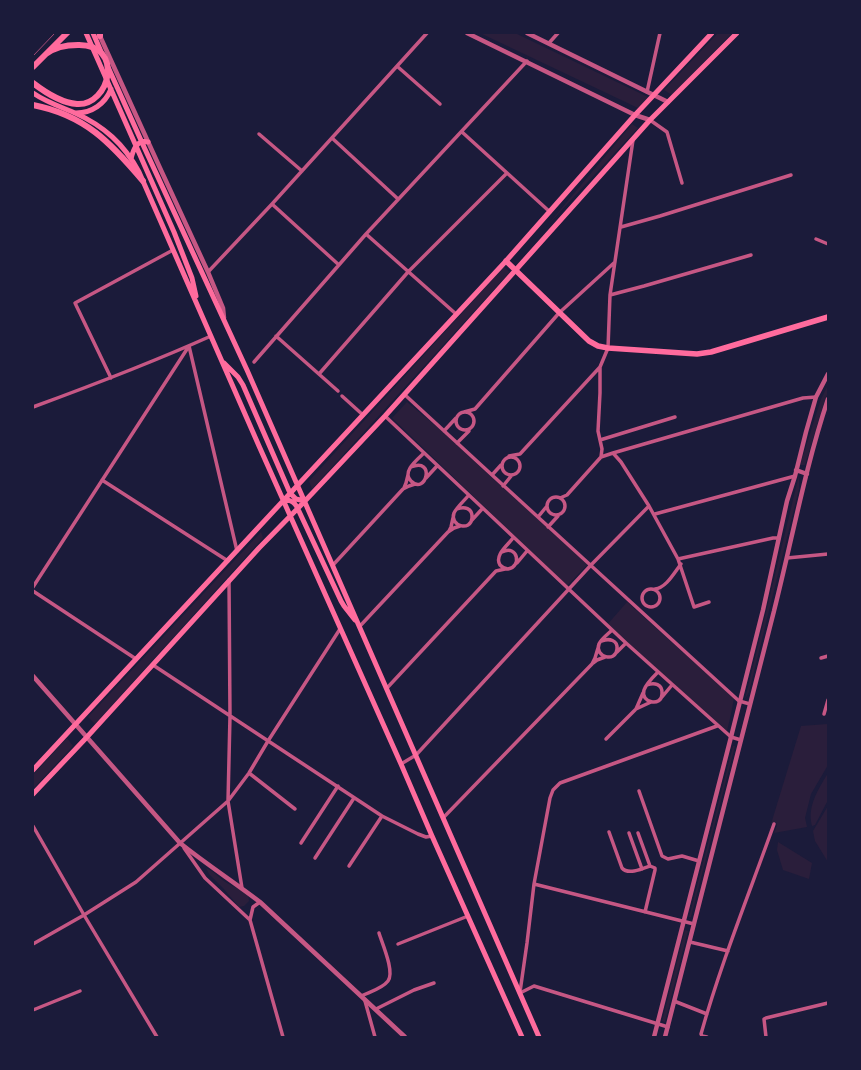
<!DOCTYPE html>
<html>
<head>
<meta charset="utf-8">
<style>
	body { margin:0 }
	#map { position:relative; width:861px; height:1070px; overflow:hidden; background:#1b1b3a; font-family:"Sofia Sans Condensed",sans-serif }
	canvas { display:block }
	.frame { position:absolute; inset:0; border:34px solid #1b1b3a; pointer-events:none }
</style>
</head>
<body>
<div id="map">
<canvas width="861" height="1070"></canvas>
<div class="frame"></div>
</div>
<script>
const ctx = document.querySelector('canvas').getContext('2d');
ctx.lineJoin = 'round';
function fill(path, color) {
  ctx.fillStyle = color;
  ctx.fill(path, 'evenodd');
}
function strokePath(path, color, width, dash) {
  ctx.strokeStyle = color;
  ctx.lineWidth = width;
  ctx.lineCap = dash ? 'butt' : 'round';
  ctx.setLineDash(dash || []);
  ctx.stroke(path);
}
fill(new Path2D(`
	M 480,33 L 515,33 L 648,97 L 638,108 Z
	M 732,33 L 672,95 L 664,90 L 717,34 Z
	M 632,124 L 638,128 L 546,227 Z
	M 504,267 L 510,272 L 312,489 L 309,481 Z
	M 828,385 L 828,392 L 825,400 L 805,465 L 800,465 L 821,399 Z
	M 407,402 L 442,431 L 490,476 L 588,564 L 567,586 L 392,418 Z
	M 799,475 L 799,489 L 749,692 L 745,699 Z
	M 261,532 L 263,538 L 95,724 L 88,717 Z
	M 627,602 L 734,698 L 731,714 L 727,731 L 607,625 Z
	M 828,724 L 828,765 L 811,794 L 805,818 L 807,827 L 774,833 L 777,825 L 776,822 L 774,822 L 772,823 L 767,837 L 801,726 Z
	M 67,738 L 73,746 L 33,789 L 33,775 Z
	M 733,746 L 735,746 L 691,917 L 689,917 Z
	M 828,773 L 828,800 L 815,825 L 812,826 C 807,806 818,790 828,773 Z
	M 828,806 L 828,862 L 815,841 L 813,831 Z
	M 778,842 L 812,863 L 809,879 L 783,870 L 777,850 Z
	M 206,868 C 214,871 220,879 227,883 C 234,887 241,889 248,894 L 249,901 L 244,906 L 239,907 L 223,888 L 209,874 Z
	M 685,930 L 688,931 L 665,1022 L 662,1021 Z`), '#2a1e3b');
strokePath(new Path2D(`
	M 549,43 L 558,33
	M 398,67 L 440,104
	M 647,92 L 660,33
	M 650,120 L 667,132 L 682,183
	M 462,132 L 550,212
	M 259,134 L 302,171
	M 332,138 L 398,199
	M 272,204 L 339,265
	M 621,227 L 660,216 L 791,175
	M 366,234 L 456,314
	M 816,239 L 828,244
	M 208,272 L 272,204 L 427,33
	M 610,295 L 644,286 L 751,255
	M 276,336 L 338,391
	M 189,346 L 237,551
	M 254,362 L 366,234 L 527,61
	M 319,374 L 408,272 L 507,173
	M 111,378 L 75,303 L 173,250
	M 404,394 L 492,475 L 739,701 L 750,704
	M 342,396 L 363,415
	M 33,407 C 93,385 153,362 211,336
	M456 421a9 9 0 1 1 18 0a9 9 0 1 1-18 0Z
	M 464,412 L 475,409 L 559,313 L 615,262
	M 385,416 L 626,643 L 731,737 L 741,740
	M 444,431 L 456,418
	M 600,440 L 675,417
	M 457,443 L 469,431
	M 613,453 L 803,398 L 816,397
	M 509,456 L 520,454 L 600,367
	M502 466a9 9 0 1 1 18 0a9 9 0 1 1-18 0Z
	M 601,457 L 602,449 L 598,431 L 600,393 L 600,367 L 608,348 L 610,295 L 633,140
	M 411,467 C 436,457 426,496 411,481 C 401,472 418,459 424,453
	M 492,475 L 501,465
	M 426,478 L 437,466
	M 102,480 L 228,561
	M 503,486 L 512,475
	M 404,488 L 406,483 L 408,475
	M547 506a9 9 0 1 1 18 0a9 9 0 1 1-18 0Z
	M 560,498 L 567,495 L 601,457 L 613,453 L 621,462 L 649,506 L 678,559 L 694,607 L 709,602
	M 457,509 C 464,506 473,508 472,518 C 471,532 449,526 454,513 C 457,507 464,501 468,496
	M 655,514 L 795,476
	M 538,517 L 547,506
	M 472,520 L 482,509
	M 548,527 L 558,516
	M 449,531 L 451,527 L 453,518
	M 502,552 C 518,544 522,567 508,569 C 505,569 502,567 500,565 C 494,555 508,545 513,538
	M 787,558 L 828,554
	M 678,559 L 773,538 L 779,538
	M 517,563 L 527,551
	M 333,565 L 403,489 L 409,486 L 415,484
	M 229,580 L 230,716 L 228,801 L 242,888
	M 33,587 L 189,346
	M642 598a9 9 0 1 1 18 0a9 9 0 1 1-18 0Z
	M 655,589 C 666,588 674,573 681,564
	M 33,591 L 136,659
	M 360,626 L 448,532 L 454,528 L 460,526
	M 602,641 C 609,638 618,640 617,649 C 616,663 594,657 599,644 C 601,639 608,634 612,630
	M 617,652 L 626,643
	M 821,658 L 828,656
	M 593,663 L 597,660 L 605,657
	M 153,665 L 382,816 L 418,834 L 426,837 L 432,836
	M 647,685 C 654,682 663,684 662,694 C 662,707 640,703 644,690 C 646,684 653,677 658,672
	M 387,688 L 496,571 L 505,569
	M 662,697 L 672,685
	M 636,709 L 643,693
	M 824,714 L 828,700
	M 606,739 L 636,709 L 651,702
	M 401,764 L 416,755 L 591,565 L 649,506
	M 249,773 L 295,809
	M 639,791 L 662,856 L 668,859 L 682,856 L 699,861
	M 443,818 L 592,664 L 595,658 L 598,648
	M 33,826 L 84,915 L 157,1037
	M 609,832 L 622,868 C 628,875 642,869 650,866 L 655,868 L 655,870 L 645,912
	M 629,833 L 642,869
	M 638,833 L 650,866
	M 301,843 L 338,786
	M 184,848 L 205,878 L 250,920
	M 315,858 L 354,798
	M 349,866 L 382,816
	M 534,884 L 694,924
	M 260,902 L 253,907 L 250,920 L 283,1037
	M 690,942 L 728,951
	M 33,944 L 84,915 L 136,882 L 228,801 L 249,773 L 268,741 L 340,629
	M 398,944 L 468,916
	M 520,992 L 527,943 L 534,884 L 550,798 L 553,790 L 560,783 L 717,726
	M 520,993 L 534,986 L 668,1027
	M 361,996 C 369,992 382,989 388,981 C 395,972 382,943 379,933
	M 365,1001 L 375,1037
	M 674,1001 L 707,1014
	M 376,1009 L 414,990 L 434,983
	M 33,1010 L 80,991
	M 707,1037 L 702,1036 L 701,1034 C 721,963 749,894 774,824
	M 766,1037 L 764,1019 L 766,1018 L 828,1003`), '#c65784', 3.5);
strokePath(new Path2D(`
	M 467,33 L 635,115 L 650,120
	M 527,33 L 668,102
	M 99,34 L 160,168 L 208,272 L 223,308 L 224,318
	M 796,470 L 807,474
	M 33,676 L 180,843 C 206,864 234,882 260,902 L 405,1037
	M 654,1037 L 731,737 L 763,610 L 787,501 L 795,476 L 806,432 L 816,397 L 828,374
	M 665,1037 C 702,895 738,753 774,611 C 792,540 805,468 828,399`), '#c65784', 4.5);
strokePath(new Path2D(`
	M 86,33 L 174,232 L 192,278 L 196,296
	M 93,33 L 102,54
	M 108,67 L 144,147 L 247,370 L 539,1037
	M 33,93 C 46,102 61,107 75,113 C 104,126 124,144 139,172 L 259,446 L 401,764 L 432,836 L 522,1037
	M 76,113 C 92,113 105,104 111,89
	M 131,159 C 133,150 137,139 148,142
	M 224,363 L 238,377 L 243,385 L 290,493 L 296,499 L 305,501
	M 283,501 C 289,499 294,502 297,507 L 341,601 L 344,606 L 355,620
	M 33,770 L 506,261 L 635,115 L 712,33
	M 33,794 L 87,737 L 259,548 L 305,501 L 385,416 L 650,120 L 737,33`), '#ff6b9d', 5);
strokePath(new Path2D(`
	M 506,261 L 589,341 L 598,346 L 608,348 L 697,354 L 711,352 L 828,317`), '#ff6b9d', 5.5);
strokePath(new Path2D(`
	M 100,33 L 100,36
	M 33,67 L 67,33
	M 33,83 C 46,93 61,103 77,104 C 110,106 125,44 78,45 C 66,45 55,47 46,54
	M 33,105 C 85,115 111,143 143,181`), '#ff6b9d', 6);
strokePath(new Path2D(`
	M 33,56 L 55,33`), '#a44b75', 1);
</script>
</body>
</html>
